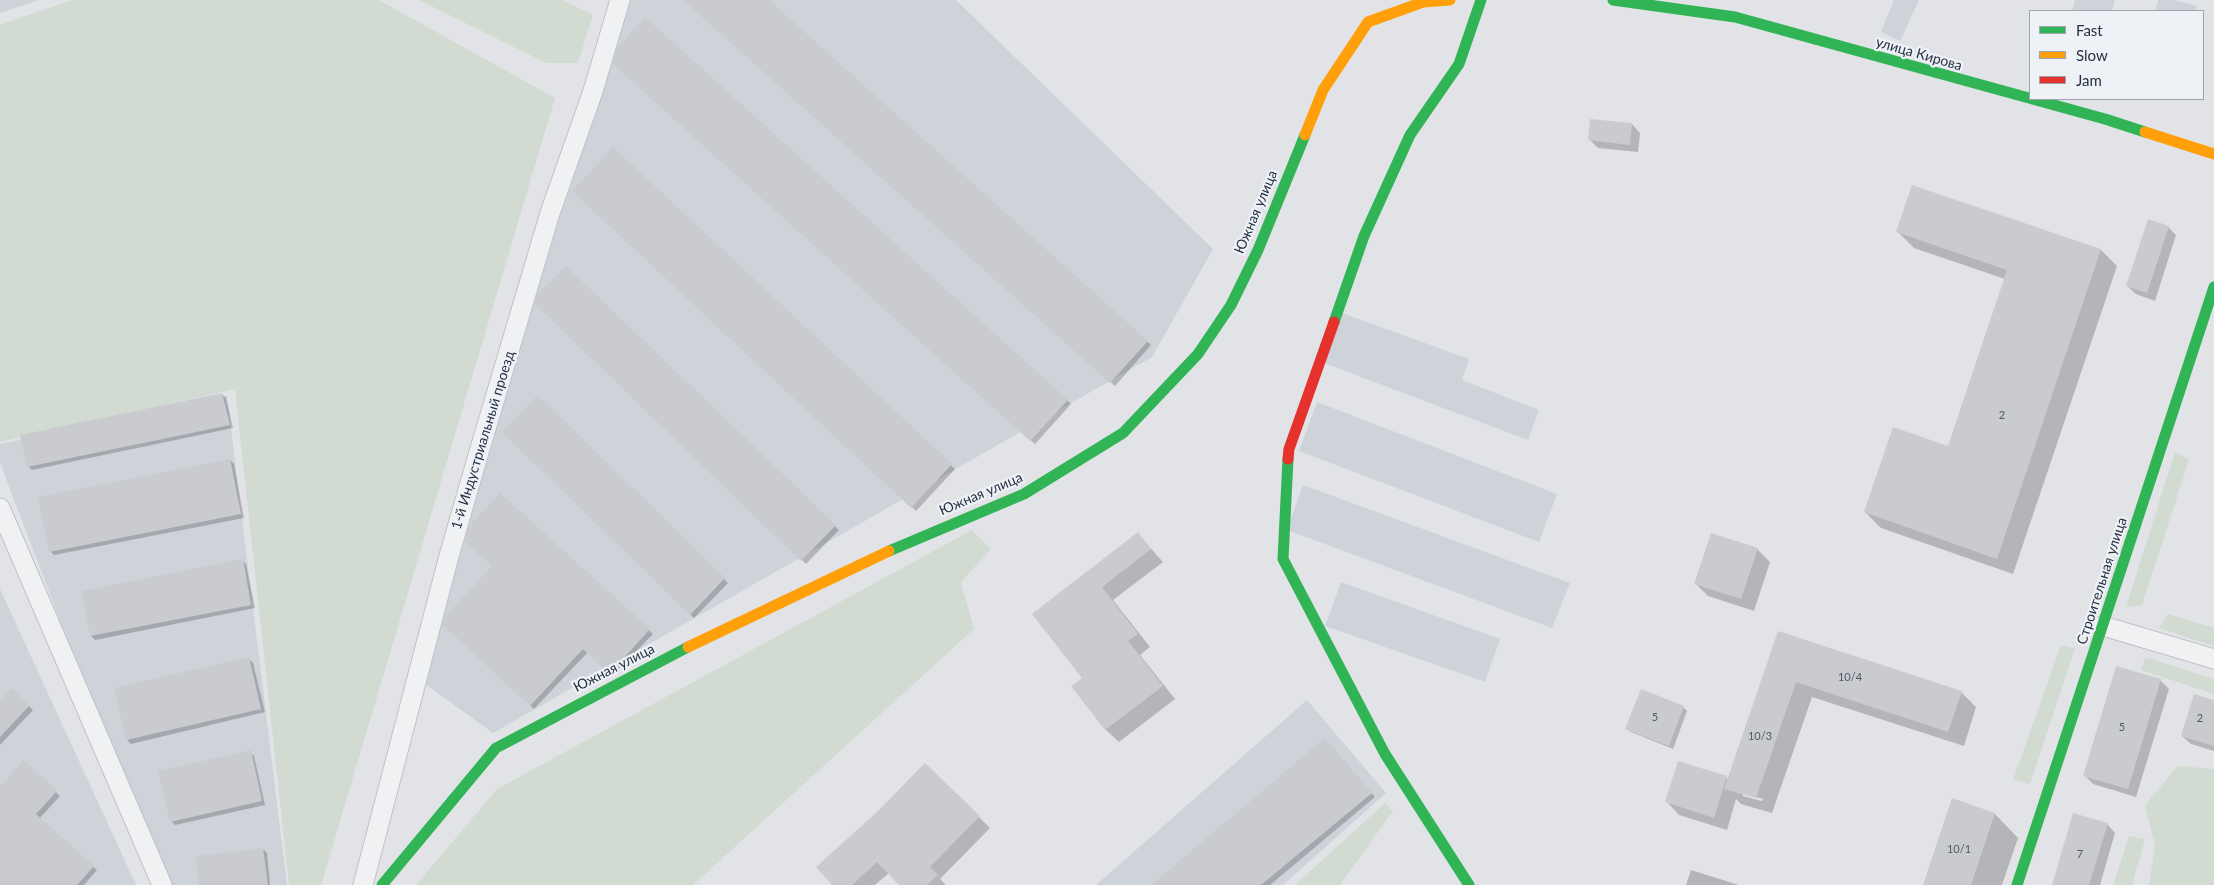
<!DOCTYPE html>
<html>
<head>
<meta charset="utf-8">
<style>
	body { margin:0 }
	#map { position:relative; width:2214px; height:885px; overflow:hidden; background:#e1e3e6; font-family:Lato,sans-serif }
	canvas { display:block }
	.legend { position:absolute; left:2029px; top:10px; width:175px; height:90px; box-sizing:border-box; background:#eef2f7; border:1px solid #9ea5af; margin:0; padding:6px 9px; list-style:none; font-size:15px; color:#263142 }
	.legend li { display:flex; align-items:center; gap:10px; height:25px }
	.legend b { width:25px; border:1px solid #9ea5af }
</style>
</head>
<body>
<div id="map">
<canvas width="2214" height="885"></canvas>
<ul class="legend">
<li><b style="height:6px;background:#30b455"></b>Fast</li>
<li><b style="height:6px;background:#ff9f0a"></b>Slow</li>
<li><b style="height:6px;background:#e5322d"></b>Jam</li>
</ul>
</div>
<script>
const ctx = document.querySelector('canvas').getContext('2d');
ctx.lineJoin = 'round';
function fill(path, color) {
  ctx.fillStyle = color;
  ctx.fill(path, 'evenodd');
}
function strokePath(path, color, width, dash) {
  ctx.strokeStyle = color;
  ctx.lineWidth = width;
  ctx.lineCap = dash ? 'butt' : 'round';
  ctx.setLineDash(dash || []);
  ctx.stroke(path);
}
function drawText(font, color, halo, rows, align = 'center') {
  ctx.font = font + ' Lato,sans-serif';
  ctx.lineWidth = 4.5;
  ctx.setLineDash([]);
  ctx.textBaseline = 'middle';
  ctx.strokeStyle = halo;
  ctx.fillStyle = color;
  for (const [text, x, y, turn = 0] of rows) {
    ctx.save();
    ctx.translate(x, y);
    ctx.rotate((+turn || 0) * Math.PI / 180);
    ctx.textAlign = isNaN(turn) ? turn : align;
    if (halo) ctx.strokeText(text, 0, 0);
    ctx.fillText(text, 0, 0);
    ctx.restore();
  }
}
fill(new Path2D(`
	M 0,0 L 39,0 L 0,13 Z
	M 616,0 L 956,0 L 1213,249 L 1152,357 L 493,733 L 417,678 Z
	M 1894,0 L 1919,0 L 1900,41 L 1881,32 Z
	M 2075,0 L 2115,0 L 2112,11 L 2072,11 Z
	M 2158,0 L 2175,0 L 2197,6 L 2195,11 L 2155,11 Z
	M 1342,313 L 1469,359 L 1462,380 L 1539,410 L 1528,440 L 1324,363 Z
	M 227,396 L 287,885 L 161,885 L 0,463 L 0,444 Z
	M 1317,402 L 1557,494 L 1539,542 L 1299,451 Z
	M 1303,485 L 1570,583 L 1552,628 L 1287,530 Z
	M 1341,582 L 1500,639 L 1485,682 L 1325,626 Z
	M 0,589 L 136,885 L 0,885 Z
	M 1307,700 L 1386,793 L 1283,885 L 1096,885 Z`), '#ced3da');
fill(new Path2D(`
	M 72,0 L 379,0 L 555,98 L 321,885 L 289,885 L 235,389 L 0,442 L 0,25 Z
	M 419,0 L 562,0 L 593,15 L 578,63 L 546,63 Z
	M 2175,452 L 2189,460 L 2142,605 L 2126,607 Z
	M 972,530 L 991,549 L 961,582 L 974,629 L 693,885 L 416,885 L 497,789 Z
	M 2168,614 L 2214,628 L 2214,646 L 2159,628 Z
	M 2061,645 L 2075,648 L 2030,784 L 2013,780 Z
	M 2145,657 L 2214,679 L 2214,694 L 2141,670 Z
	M 2178,766 L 2214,769 L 2214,885 L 2149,885 L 2155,846 L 2145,805 Z
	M 1385,803 L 1393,811 L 1340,885 L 1295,885 Z
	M 2129,836 L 2145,839 L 2132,885 L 2113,885 Z`), '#d2dbd1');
fill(new Path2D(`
	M 685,0 L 767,0 L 1151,345 L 1115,386 Z
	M 618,67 L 1067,400 L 1071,404 L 1035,444 Z
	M 1632,124 L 1640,133 L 1638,152 L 1598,148 L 1590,140 Z
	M 613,149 L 955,469 L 916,511 L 574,191 Z
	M 1913,187 L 2101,250 L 2117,266 L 2013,574 L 1881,528 L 1865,512 L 1949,448 L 2005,279 L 1914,248 L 1898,232 Z
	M 2168,227 L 2176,235 L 2155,301 L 2136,294 L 2127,286 Z
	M 566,267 L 839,530 L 806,564 L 536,304 Z
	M 222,394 L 226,398 L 233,428 L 32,470 L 28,466 Z
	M 538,397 L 728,583 L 694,618 L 504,432 Z
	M 230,460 L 234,464 L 244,518 L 54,555 L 50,551 Z
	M 500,494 L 653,634 L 613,675 L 588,652 L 534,709 L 444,624 L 494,566 Z
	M 1138,534 L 1163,562 L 1113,600 L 1150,647 L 1140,655 L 1175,699 L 1119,742 L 1106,730 L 1073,686 L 1083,678 L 1034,614 Z
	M 1757,549 L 1770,562 L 1754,611 L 1708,596 L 1696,584 Z
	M 243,561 L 246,564 L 255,608 L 95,640 L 91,636 Z
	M 1778,633 L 1961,692 L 1976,707 L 1964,746 L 1812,697 L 1772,813 L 1741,804 L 1736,799 L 1727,830 L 1679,815 L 1667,802 L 1726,777 L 1729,780 ZM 1743,793 L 1763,799 L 1762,801 L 1743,796 Z
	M 249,659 L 253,663 L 265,712 L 131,744 L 127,740 Z
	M 2160,680 L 2169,689 L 2136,797 L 2093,784 L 2084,775 Z
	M 12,690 L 33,710 L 0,745 L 0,701 Z
	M 2214,701 L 2214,751 L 2191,744 L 2182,736 Z
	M 1683,707 L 1687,711 L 1673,749 L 1631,732 L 1627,728 Z
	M 1329,744 L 1375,797 L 1270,885 L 1153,885 Z
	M 250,752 L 254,756 L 265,805 L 175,825 L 171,821 Z
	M 24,762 L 60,796 L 39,819 L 97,870 L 84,885 L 0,885 L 0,788 Z
	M 925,764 L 990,828 L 940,879 L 946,885 L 900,885 L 889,873 L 875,885 L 834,885 L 879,811 Z
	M 1953,800 L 1995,814 L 2018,838 L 2002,885 L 1924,885 Z
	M 2107,824 L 2115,833 L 2100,885 L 2053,885 Z
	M 263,849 L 267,853 L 270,885 L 201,885 Z
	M 1691,870 L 1739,885 L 1686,885 Z`), '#0003');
fill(new Path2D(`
	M 683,0 L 769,0 L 1148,341 L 1110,383 Z
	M 645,17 L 1068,400 L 1030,441 L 613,64 L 618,47 Z
	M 1590,119 L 1632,123 L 1630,145 L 1588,140 Z
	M 613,147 L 952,464 L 911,508 L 572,191 Z
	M 1912,185 L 2101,249 L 1997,559 L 1864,512 L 1893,427 L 1948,446 L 2007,270 L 1896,232 Z
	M 2148,219 L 2169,226 L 2147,293 L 2126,286 Z
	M 566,266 L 836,525 L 801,561 L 535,304 L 537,295 Z
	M 222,393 L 230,425 L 27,467 L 20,435 Z
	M 538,395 L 725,578 L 690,615 L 502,432 Z
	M 230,459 L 241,514 L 49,552 L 38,497 Z
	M 500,493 L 650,629 L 613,670 L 608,672 L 583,649 L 530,706 L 443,625 L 445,617 L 492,566 L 465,542 L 469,526 Z
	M 1138,532 L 1151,549 L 1102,587 L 1138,634 L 1128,641 L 1163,686 L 1105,730 L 1071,686 L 1082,678 L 1032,614 Z
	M 1711,533 L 1758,548 L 1741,599 L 1694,584 Z
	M 243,559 L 251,605 L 90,636 L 82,591 Z
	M 1778,631 L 1962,691 L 1948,732 L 1796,682 L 1756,798 L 1724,789 Z
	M 249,657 L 261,709 L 126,740 L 114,688 Z
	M 2116,666 L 2161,679 L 2128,789 L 2083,776 Z
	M 12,688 L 30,705 L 0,737 L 0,701 Z
	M 1641,689 L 1684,706 L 1669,746 L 1625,729 Z
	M 2194,694 L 2214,700 L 2214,746 L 2181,736 Z
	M 1325,738 L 1372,793 L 1261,885 L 1151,885 Z
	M 251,750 L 262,801 L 170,822 L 158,771 Z
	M 24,760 L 57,791 L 36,814 L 94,866 L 77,885 L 0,885 L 0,786 Z
	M 1678,761 L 1727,776 L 1714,818 L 1665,802 Z
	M 925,763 L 980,816 L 930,867 L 938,875 L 927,885 L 899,885 L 877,862 L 852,885 L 832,885 L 816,867 L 878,811 Z
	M 1952,798 L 1995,813 L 1971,885 L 1923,885 Z
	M 2073,813 L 2108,823 L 2089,885 L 2052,885 Z
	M 263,848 L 268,885 L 199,885 L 196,856 Z`), '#c9cbcf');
const street = new Path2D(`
	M 0,508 L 162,885
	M 2103,626 L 2214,659
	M 363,885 L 449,556 L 479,452 L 550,213 L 593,91 L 620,0`);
strokePath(street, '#bfc1c4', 21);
strokePath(street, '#f0f1f3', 19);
strokePath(new Path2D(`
	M 1613,0 L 1735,17 L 2105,119 L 2145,132
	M 1334,322 L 1364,236 L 1410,135 L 1459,64 L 1481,0
	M 1288,459 L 1283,559 L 1385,754 L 1469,885
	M 889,551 L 1024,494 L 1123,433 L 1198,354 L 1231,305 L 1258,250 L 1305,135
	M 382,885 L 496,748 L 688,647
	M 2017,885 L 2214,287`), '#30b455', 11);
strokePath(new Path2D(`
	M 2145,132 L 2214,154
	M 1305,135 L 1323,90 L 1368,22 L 1423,2 L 1450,0
	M 688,647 L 889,551`), '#ff9f0a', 11);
strokePath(new Path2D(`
	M 1288,459 L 1289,449 L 1334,322`), '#e5322d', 11);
drawText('11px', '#505866', null, [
	["2",2002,415],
	["10/4",1850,677],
	["5",1655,717],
	["2",2200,718],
	["5",2122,727],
	["10/3",1760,736],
	["10/1",1959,849],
	["7",2080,854]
]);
drawText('14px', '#263142', '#eef2f7', [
	["улица Кирова",1919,54,16],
	["Южная улица",1256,212,-67],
	["1-й Индустриальный проезд",483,440,-73],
	["Южная улица",981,494,-23],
	["Строительная улица",2102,581,-72],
	["Южная улица",614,668,-27]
]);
</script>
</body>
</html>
